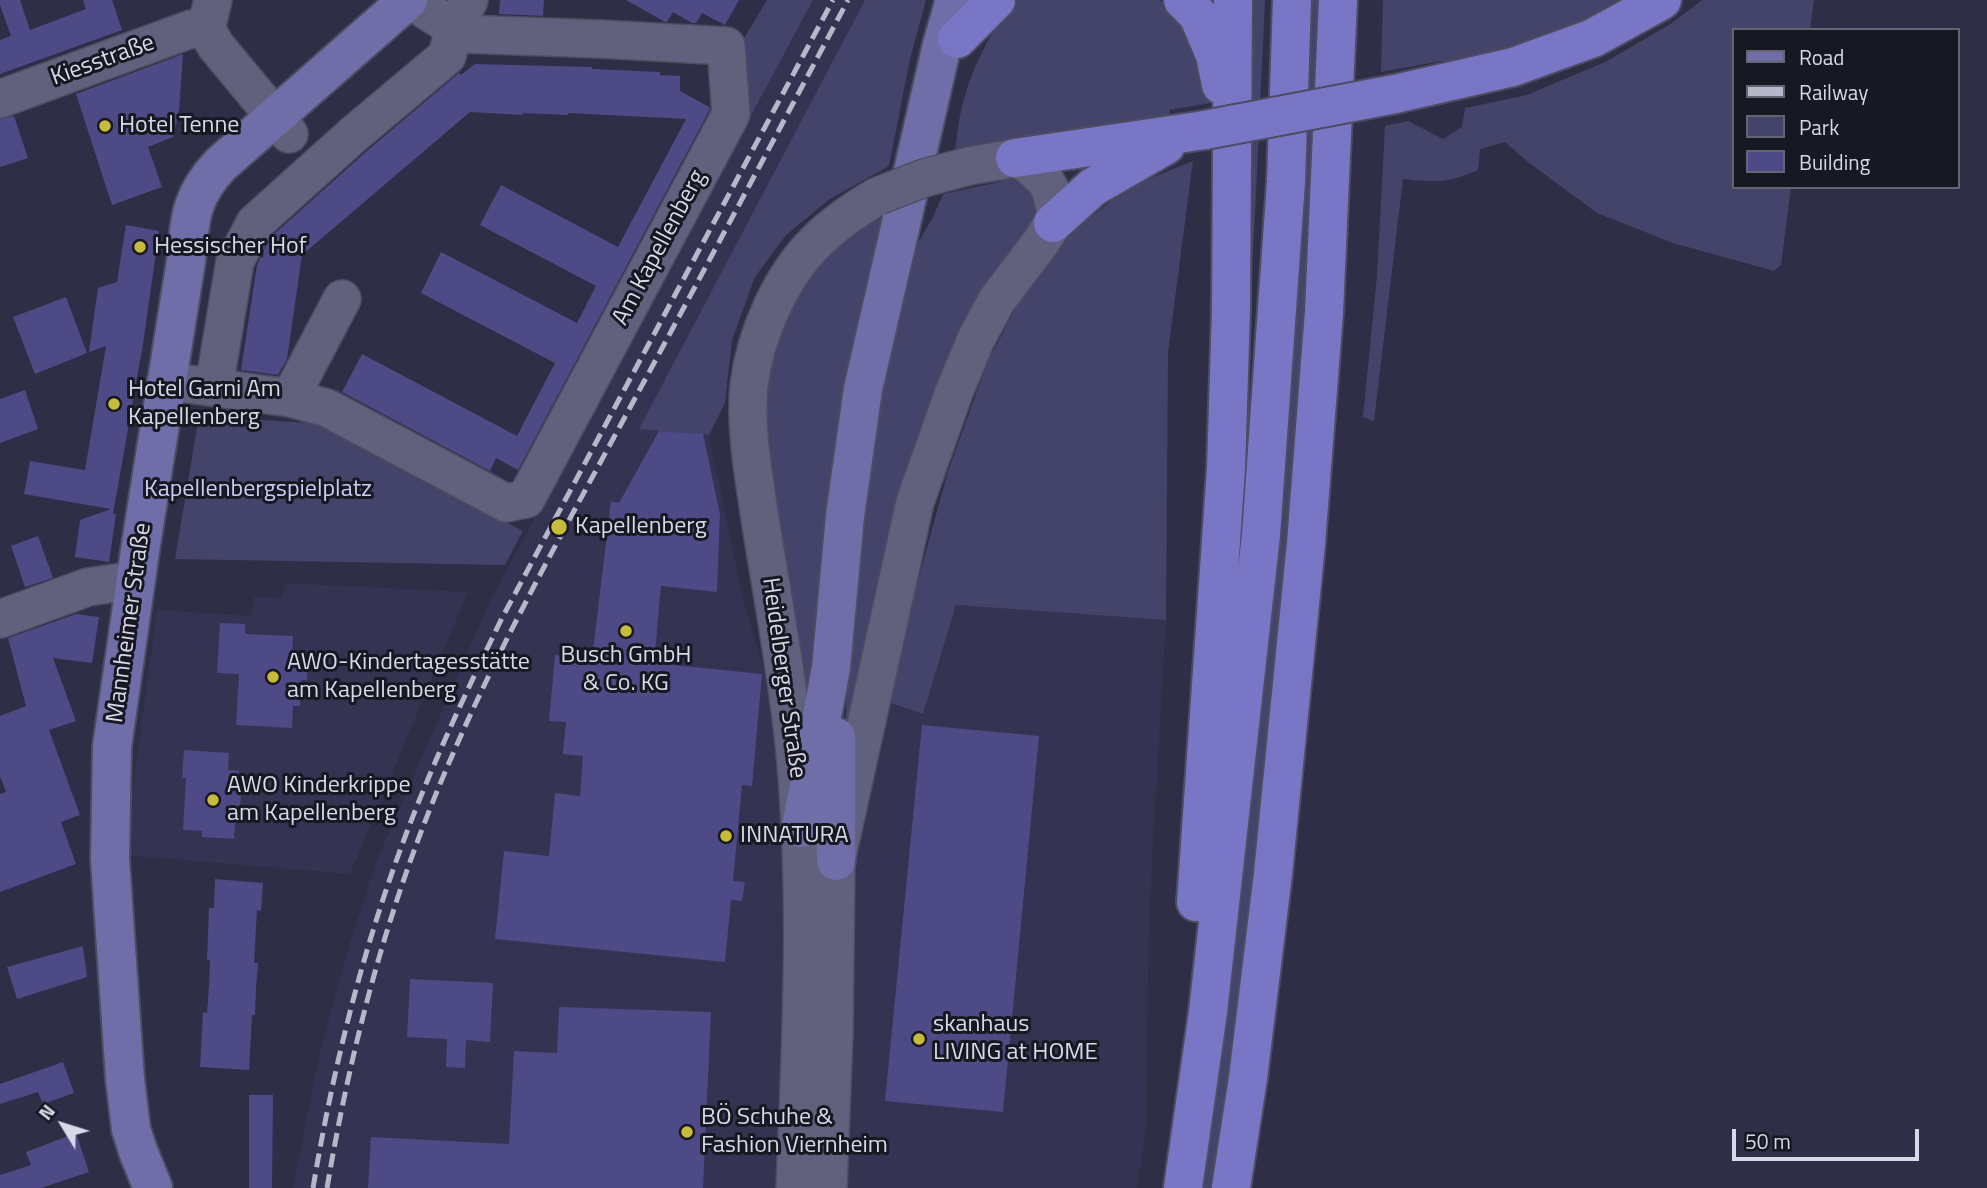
<!DOCTYPE html>
<html>
<head>
<meta charset="utf-8">
<style>
	body { margin:0 }
	#map { position:relative; width:1987px; height:1188px; overflow:hidden; background:#2e2e46; font-family:"Titillium Web",sans-serif }
	canvas { display:block }
	.legend { position:absolute; left:1732px; top:28px; width:228px; height:161px; box-sizing:border-box; background:#181823; border:2px solid #646572; margin:0; padding:9px 12px; list-style:none; font-size:21px; color:#d7d8e8 }
	.legend li { display:flex; align-items:center; gap:14px; height:35px }
	.legend b { width:35px; border:2px solid #646572 }
	.north { position:absolute; left:28px; top:1090px; width:70px; height:70px; -webkit-text-stroke:5px #181823; paint-order:stroke; rotate:308deg; font-size:19px; font-weight:700; line-height:28px; text-align:center; color:#d7d8e8 }
	.north::after { content:''; display:block; margin:auto; width:24px; height:32px; background:#d7d8e8; clip-path:polygon(50% 0,100% 100%,50% 72%,0 100%) }
	.scale { position:absolute; left:1732px; top:1129px; width:187px; height:32px; box-sizing:border-box; border:4px solid #d7d8e8; border-top:0; padding-left:9px; font-size:21px; line-height:24px; white-space:nowrap; color:#d7d8e8; -webkit-text-stroke:5px #181823; paint-order:stroke }
</style>
</head>
<body>
<div id="map">
<canvas width="1987" height="1188"></canvas>
<ul class="legend">
<li><b style="height:9px;background:#706ea9"></b>Road</li>
<li><b style="height:9px;background:#b6b7c8"></b>Railway</li>
<li><b style="height:19px;background:#44436a"></b>Park</li>
<li><b style="height:19px;background:#4d4a86"></b>Building</li>
</ul>
<div class="north">N</div>
<div class="scale">50 m</div>
</div>
<script>
const ctx = document.querySelector('canvas').getContext('2d');
ctx.lineJoin = 'round';
function fill(path, color) {
  ctx.fillStyle = color;
  ctx.fill(path, 'evenodd');
}
function strokePath(path, color, width, dash) {
  ctx.strokeStyle = color;
  ctx.lineWidth = width;
  ctx.lineCap = dash ? 'butt' : 'round';
  ctx.setLineDash(dash || []);
  ctx.stroke(path);
}
function drawText(font, color, halo, rows, align = 'center') {
  ctx.font = font + ' "Titillium Web",sans-serif';
  ctx.lineWidth = 6;
  ctx.setLineDash([]);
  ctx.textBaseline = 'middle';
  ctx.strokeStyle = halo;
  ctx.fillStyle = color;
  for (const [text, x, y, turn = 0] of rows) {
    ctx.save();
    ctx.translate(x, y);
    ctx.rotate((+turn || 0) * Math.PI / 180);
    ctx.textAlign = isNaN(turn) ? turn : align;
    if (halo) ctx.strokeText(text, 0, 0);
    ctx.fillText(text, 0, 0);
    ctx.restore();
  }
}
fill(new Path2D(`
	M 813,0 L 865,0 L 640,429 L 709,435 L 743,599 L 767,682 L 782,798 L 867,812 L 885,701 L 923,714 L 956,605 L 1166,620 L 1149,916 L 1146,1131 L 1137,1188 L 293,1188 L 320,1051 L 350,943 L 377,860 L 491,599 Z
	M 285,583 L 468,592 L 350,874 L 124,855 L 157,610 L 251,616 L 254,597 L 282,598 Z`), '#343352');
fill(new Path2D(`
	M 767,0 L 813,0 L 638,326 L 737,50 Z
	M 865,0 L 926,0 L 910,59 L 889,166 L 830,199 L 786,235 L 755,277 L 732,340 L 725,403 L 709,435 L 639,429 Z
	M 1014,0 L 1160,0 C 1197,29 1200,60 1211,103 L 1169,110 L 1170,116 L 978,151 L 977,145 L 955,149 C 957,138 958,126 960,116 C 968,75 989,33 1014,0 Z
	M 1242,0 L 1265,0 L 1255,215 L 1243,410 Z
	M 1310,0 L 1322,0 C 1312,190 1304,379 1287,569 C 1268,776 1242,982 1214,1188 L 1202,1188 Z
	M 1383,0 L 1633,0 L 1556,34 L 1475,59 L 1445,66 L 1442,61 L 1381,72 Z
	M 1702,0 L 1814,0 L 1810,30 L 1733,30 L 1733,187 L 1791,187 L 1781,265 L 1774,271 L 1673,243 L 1597,213 L 1528,162 L 1505,142 L 1480,149 L 1478,170 C 1448,184 1433,182 1403,179 L 1374,421 L 1363,417 L 1377,276 L 1385,126 L 1408,121 L 1443,139 L 1462,127 L 1465,108 L 1527,95 L 1607,61 L 1672,23 Z
	M 1193,161 L 1168,352 L 1166,620 L 956,605 L 923,714 L 885,701 L 948,471 L 988,361 L 1023,294 L 1063,239 L 1129,187 Z
	M 999,175 L 1028,178 L 1041,211 L 1013,255 L 844,772 L 848,659 L 858,541 L 881,399 L 899,304 L 913,251 L 932,219 L 943,194 L 999,182 Z
	M 871,216 L 871,223 L 885,216 L 810,708 L 800,707 L 760,433 L 770,337 L 813,264 Z
	M 199,416 L 325,424 L 523,531 L 505,565 L 175,559 Z`), '#44436a');
fill(new Path2D(`
	M 0,0 L 20,0 L 30,30 L 86,9 L 83,0 L 112,0 L 122,30 L 0,74 L 0,40 L 11,36 L 0,5 Z
	M 500,0 L 544,0 L 543,16 L 499,14 Z
	M 626,0 L 739,0 L 725,25 L 702,13 L 696,23 L 692,23 L 673,12 L 667,22 L 665,22 Z
	M 183,54 L 179,111 L 173,137 L 148,147 L 162,187 L 112,205 L 76,94 Z
	M 475,64 L 592,67 L 592,69 L 660,72 L 660,75 L 680,76 L 680,91 L 709,107 L 710,109 L 518,470 L 496,458 L 490,471 L 342,392 L 362,354 L 517,436 L 555,363 L 421,293 L 441,252 L 577,323 L 596,286 L 480,225 L 501,185 L 618,247 L 686,119 L 568,113 L 568,115 L 523,113 L 523,115 L 470,112 L 302,255 L 287,359 L 278,375 L 241,370 L 257,265 L 261,257 L 263,258 L 264,250 L 272,236 L 368,150 L 459,73 L 461,75 Z
	M 14,116 L 28,158 L 0,167 L 0,119 Z
	M 126,225 L 159,231 L 143,344 L 113,514 L 116,514 L 109,562 L 75,557 L 80,520 L 111,509 L 24,494 L 30,461 L 85,470 L 106,346 L 89,352 L 98,288 L 117,282 Z
	M 66,297 L 87,353 L 35,374 L 13,317 Z
	M 25,390 L 38,429 L 0,443 L 0,399 Z
	M 659,431 L 703,434 L 720,514 L 717,592 L 661,586 L 654,663 L 762,674 L 752,786 L 742,785 L 733,881 L 745,882 L 742,901 L 731,900 L 725,962 L 495,939 L 504,851 L 549,856 L 555,793 L 580,796 L 583,756 L 563,754 L 566,722 L 549,721 L 555,655 L 592,659 L 611,501 L 619,503 Z
	M 38,536 L 53,578 L 25,587 L 11,546 Z
	M 76,614 L 99,617 L 92,663 L 53,658 L 76,721 L 49,730 L 80,815 L 61,822 L 76,864 L 0,892 L 0,794 L 6,792 L 0,776 L 0,716 L 26,706 L 8,638 Z
	M 220,623 L 245,624 L 245,634 L 293,636 L 292,654 L 308,655 L 307,680 L 301,680 L 300,706 L 293,706 L 292,728 L 236,725 L 239,674 L 217,673 Z
	M 922,725 L 1039,736 L 1003,1112 L 885,1101 Z
	M 184,750 L 229,753 L 228,770 L 239,771 L 238,790 L 241,790 L 240,811 L 236,811 L 234,839 L 202,837 L 202,831 L 183,830 L 186,778 L 182,778 Z
	M 215,879 L 263,883 L 261,911 L 257,910 L 254,963 L 258,963 L 256,989 L 255,1015 L 252,1015 L 249,1070 L 200,1067 L 203,1012 L 207,1013 L 209,986 L 210,960 L 207,960 L 209,908 L 214,908 Z
	M 83,946 L 87,977 L 17,999 L 7,967 Z
	M 410,979 L 493,983 L 490,1042 L 466,1040 L 465,1068 L 446,1067 L 447,1039 L 407,1037 Z
	M 559,1007 L 711,1012 L 703,1188 L 368,1188 L 371,1137 L 509,1144 L 514,1051 L 557,1053 Z
	M 63,1062 L 74,1093 L 43,1104 L 38,1092 L 0,1104 L 0,1084 Z
	M 249,1095 L 273,1095 L 272,1188 L 249,1188 Z
	M 76,1133 L 89,1172 L 41,1188 L 0,1188 L 0,1175 L 31,1165 L 26,1152 Z`), '#4d4a86');
const minor = new Path2D(`
	M 213,0 L 206,29 L 216,46 L 289,134
	M 0,99 L 191,29 L 206,29
	M 166,381 L 290,398 L 327,408 L 506,503 L 526,499 L 731,114 L 726,46 L 600,39 L 464,34 L 410,0
	M 214,387 L 235,261 L 255,223 L 354,134 L 447,56 L 454,29 L 469,0
	M 290,398 L 342,299
	M 0,619 L 88,587 L 136,580
	M 795,1188 C 801,1040 809,891 794,743 C 786,666 771,589 759,512 C 753,470 745,428 749,386 C 755,335 781,275 818,240 C 836,222 856,209 878,196
	M 828,1188 L 834,1033 L 836,861 L 915,502 L 954,392 L 976,339 L 997,300 L 1041,242 L 1053,223 L 1056,213 L 1051,191 L 1045,180 L 1028,164 L 1015,158 L 969,166`);
const major = new Path2D(`
	M 836,737 L 836,861
	M 801,828 L 831,668 L 845,516 L 863,389 L 942,45 L 955,0
	M 153,1188 L 138,1151 L 131,1129 L 125,1079 L 110,859 L 112,747 L 141,544 L 186,261 C 190,219 190,197 220,165 L 408,0`);
const highway = new Path2D(`
	M 1183,0 L 1198,15 L 1215,55 L 1221,85
	M 957,39 L 996,0
	M 1395,94 L 1513,67 L 1593,38 L 1662,0
	M 1015,158 L 1205,130
	M 1053,223 L 1093,187 L 1166,145
	M 1196,902 L 1226,469 L 1231,310 L 1233,0
	M 1183,1188 L 1208,1012 L 1261,535 L 1286,182 L 1292,0
	M 1231,1188 L 1248,1078 L 1273,874 L 1306,544 L 1324,312 L 1338,0`);
strokePath(minor, '#4d4c61', 40);
strokePath(major, '#4d4c61', 42);
strokePath(highway, '#4d4c61', 42);
strokePath(minor, '#61617d', 37);
strokePath(major, '#706ea9', 38);
strokePath(highway, '#7a76c6', 38);
strokePath(new Path2D(`
	M 313,1188 C 333,1069 362,951 405,837 C 433,762 467,690 502,618 L 833,0
	M 327,1188 C 347,1070 376,952 418,840 C 470,700 542,570 613,439 C 692,293 770,147 848,0`), '#b6b7c8', 5, [14, 7]);
const minorBridge = new Path2D(`
	M 878,196 L 924,178 L 969,166`);
const highwayBridge = new Path2D(`
	M 1205,130 L 1395,94`);
strokePath(minorBridge, '#4d4c61', 40, []);
strokePath(highwayBridge, '#4d4c61', 42, []);
strokePath(minorBridge, '#61617d', 37);
strokePath(highwayBridge, '#7a76c6', 38);
for (const [x, y, r, color] of [
	[105,126,7,"#c7bb3c"],
	[140,247,7,"#c7bb3c"],
	[114,404,7,"#c7bb3c"],
	[559,527,9,"#c7bb3c"],
	[626,631,7,"#c7bb3c"],
	[273,677,7,"#c7bb3c"],
	[213,800,7,"#c7bb3c"],
	[726,836,7,"#c7bb3c"],
	[919,1039,7,"#c7bb3c"],
	[687,1132,7,"#c7bb3c"]
]) {
  const dot = new Path2D();
  dot.arc(x, y, r, 0, 2 * Math.PI);
  ctx.fillStyle = color;
  ctx.fill(dot);
  strokePath(dot, '#181823', 2.5);
}
drawText('24px', '#d7d8e8', '#181823', [
	["Kiesstraße",103,61,-20],
	["Am Kapellenberg",660,248,-62],
	["Mannheimer Straße",130,623,-82],
	["Heidelberger Straße",783,678,82]
]);
drawText('24px', '#d7d8e8', '#181823', [
	["Hotel Tenne",119,126],
	["Hessischer Hof",154,247],
	["Hotel Garni Am",128,390],
	["Kapellenberg",128,418],
	["Kapellenberg",575,527],
	["Busch GmbH",626,656,"center"],
	["& Co. KG",626,684,"center"],
	["AWO-Kindertagesstätte",287,663],
	["am Kapellenberg",287,691],
	["AWO Kinderkrippe",227,786],
	["am Kapellenberg",227,814],
	["INNATURA",740,836],
	["skanhaus",933,1025],
	["LIVING at HOME",933,1053],
	["BÖ Schuhe &",701,1118],
	["Fashion Viernheim",701,1146]
], 'left');
drawText('24px', '#cbccf1', '#181823', [
	["Kapellenbergspielplatz",258,490]
]);
</script>
</body>
</html>
